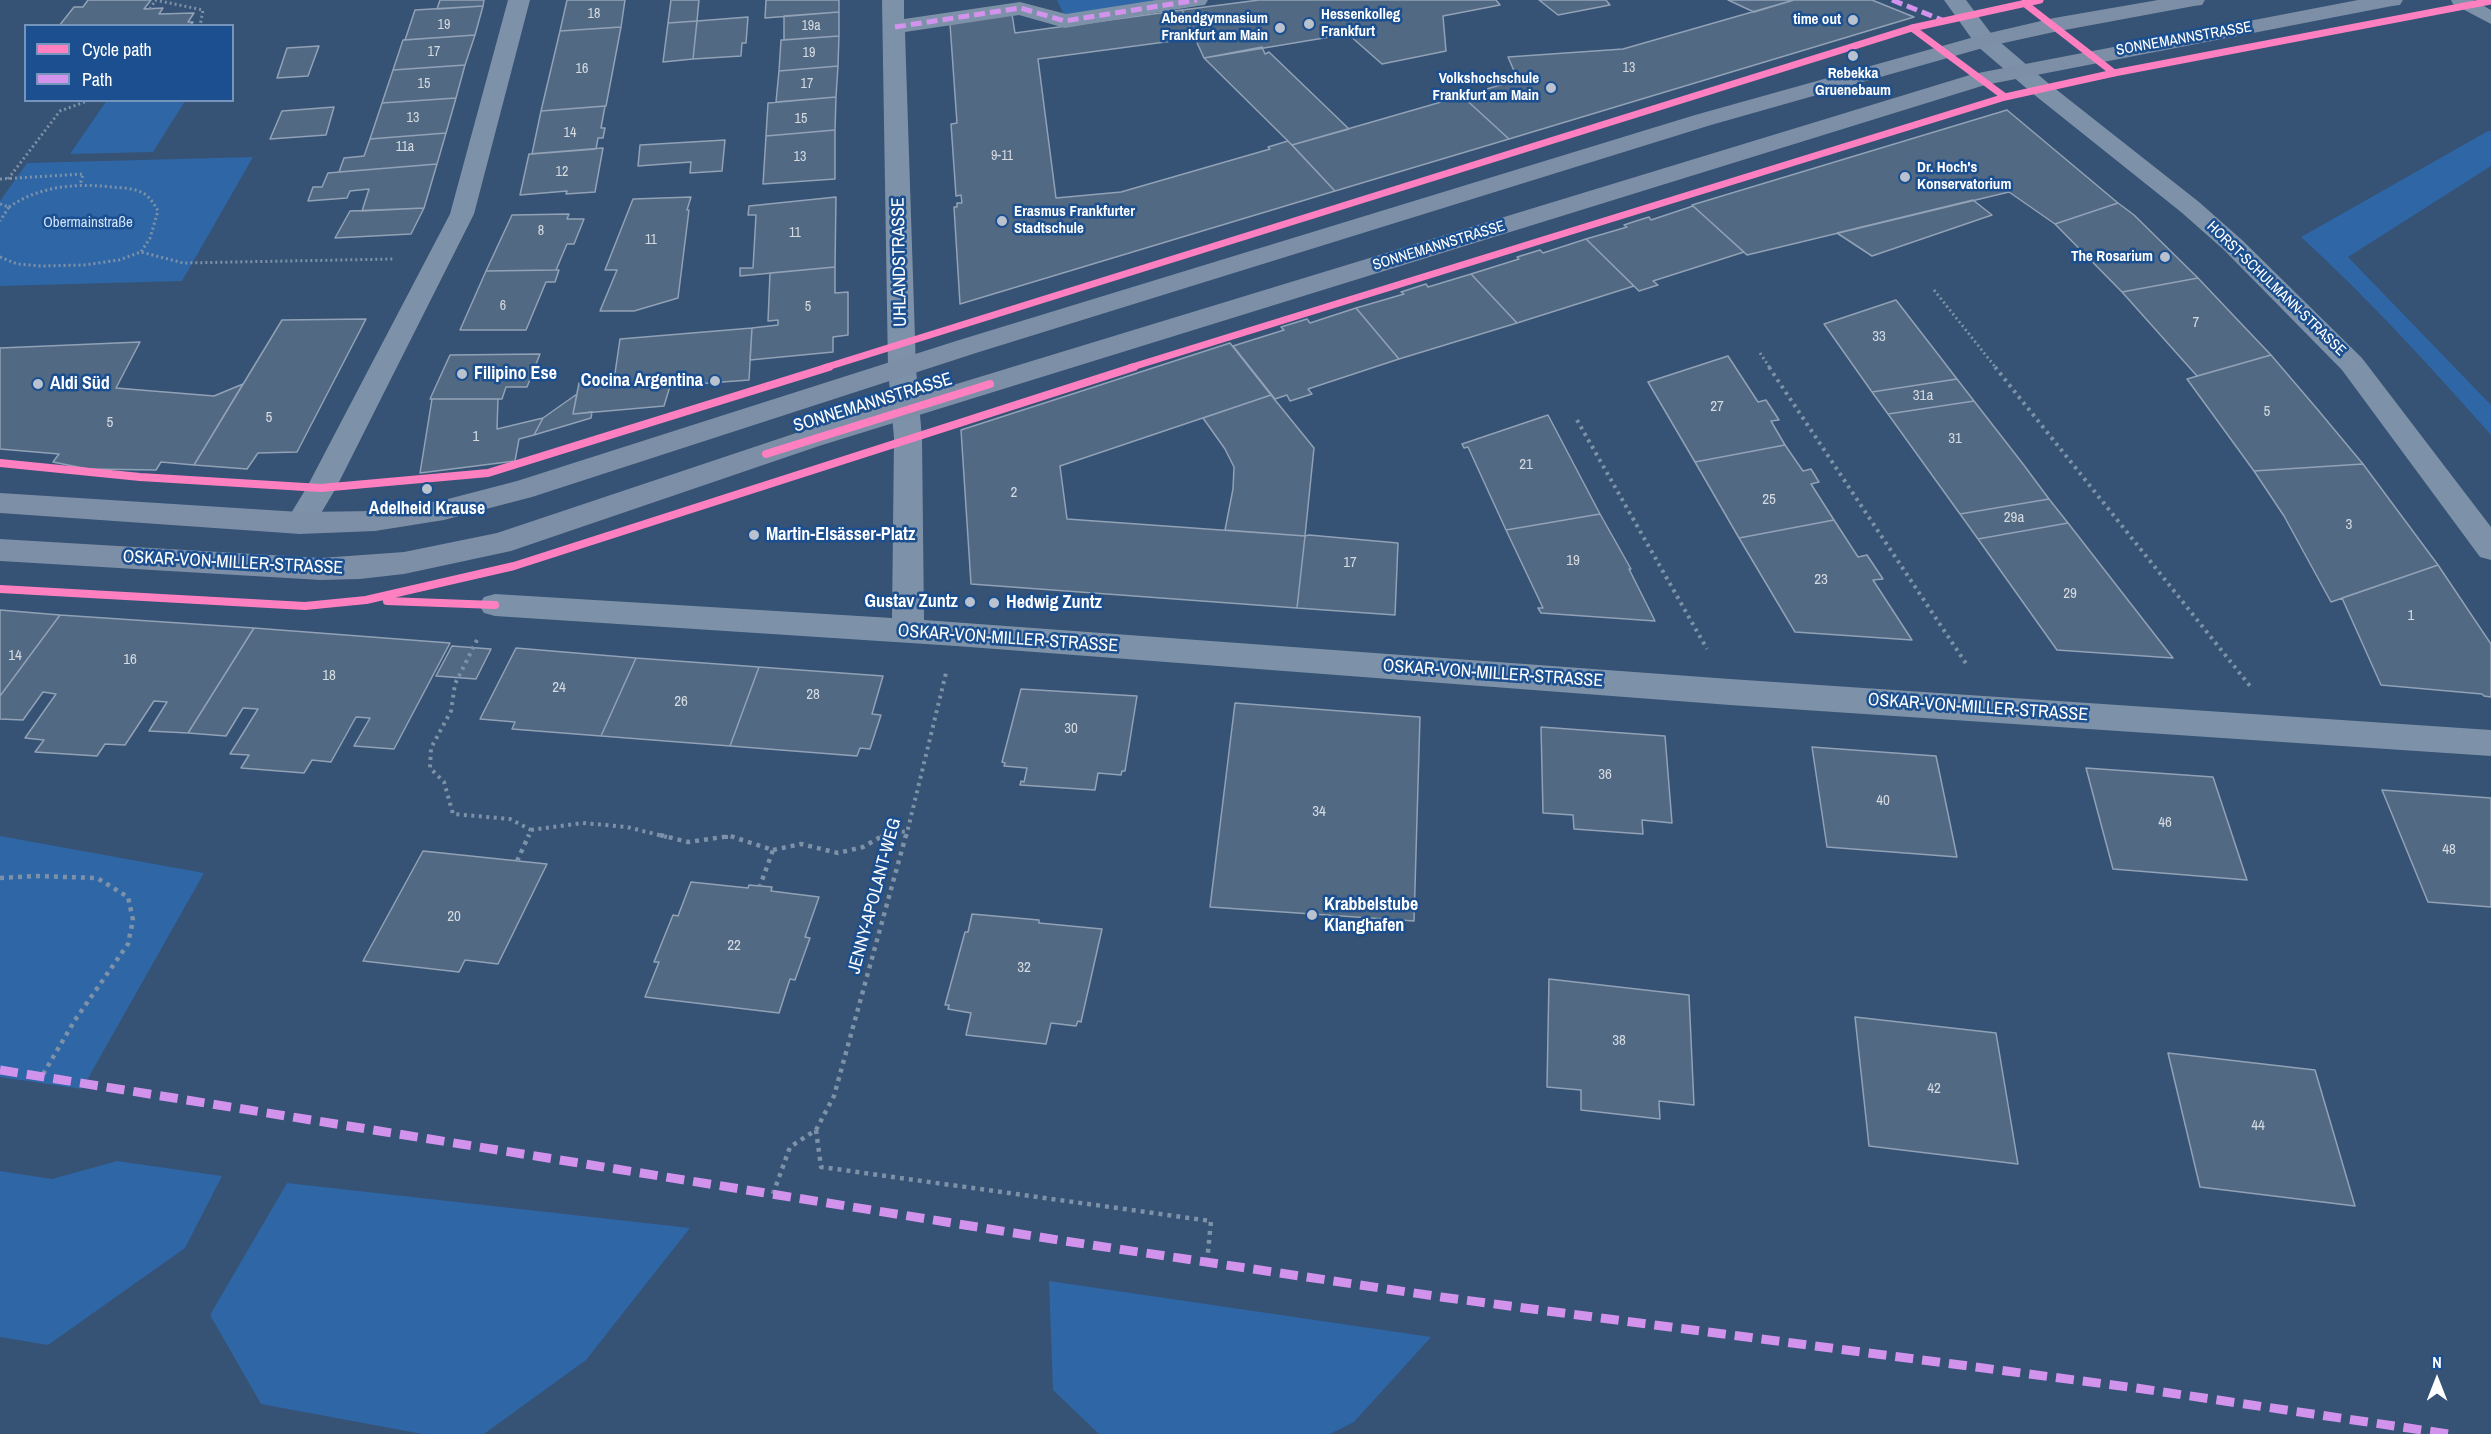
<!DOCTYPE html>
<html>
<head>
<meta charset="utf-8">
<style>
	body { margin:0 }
	#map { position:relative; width:2491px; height:1434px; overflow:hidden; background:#365274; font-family:"Archivo Narrow",sans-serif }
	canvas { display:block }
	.legend { position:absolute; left:24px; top:24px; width:210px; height:78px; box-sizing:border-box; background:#1b4f8f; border:2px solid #7695bc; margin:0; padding:8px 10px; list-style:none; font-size:18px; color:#fff }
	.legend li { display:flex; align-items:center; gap:12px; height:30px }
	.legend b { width:30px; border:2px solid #7695bc }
	.north { position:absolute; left:2407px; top:1350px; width:60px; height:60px; -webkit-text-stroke:4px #1b4f8f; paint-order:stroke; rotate:0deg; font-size:16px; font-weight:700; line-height:24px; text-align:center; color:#fff }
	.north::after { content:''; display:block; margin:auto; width:21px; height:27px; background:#fff; clip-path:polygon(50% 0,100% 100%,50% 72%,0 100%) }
</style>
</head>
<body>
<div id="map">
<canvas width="2491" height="1434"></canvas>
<ul class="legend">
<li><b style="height:8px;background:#ff80c0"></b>Cycle path</li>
<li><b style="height:8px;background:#d193ec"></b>Path</li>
</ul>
<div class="north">N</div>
</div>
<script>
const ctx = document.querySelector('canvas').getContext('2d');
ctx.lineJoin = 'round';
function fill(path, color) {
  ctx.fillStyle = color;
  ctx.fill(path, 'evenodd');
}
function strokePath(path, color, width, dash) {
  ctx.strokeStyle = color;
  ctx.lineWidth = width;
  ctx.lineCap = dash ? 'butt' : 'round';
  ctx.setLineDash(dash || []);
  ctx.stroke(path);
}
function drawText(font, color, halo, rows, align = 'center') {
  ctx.font = font + ' "Archivo Narrow",sans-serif';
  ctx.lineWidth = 5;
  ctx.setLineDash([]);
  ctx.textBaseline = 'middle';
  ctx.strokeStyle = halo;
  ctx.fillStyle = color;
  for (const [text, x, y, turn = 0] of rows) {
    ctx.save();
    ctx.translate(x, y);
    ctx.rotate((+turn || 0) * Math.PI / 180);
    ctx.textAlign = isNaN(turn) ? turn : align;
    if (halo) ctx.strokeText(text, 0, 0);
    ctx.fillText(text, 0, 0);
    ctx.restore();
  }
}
fill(new Path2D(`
	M 1057,0 L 1157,0 L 1064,15 Z
	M 107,100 L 185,100 L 185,101 L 153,152 L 70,154 Z
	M 2488,131 L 2491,131 L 2491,166 L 2348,257 L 2491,405 L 2491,435 C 2430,366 2369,299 2301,237 Z
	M 253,157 L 182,281 L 0,286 L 0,201 L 27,163 Z
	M 0,836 L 204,873 L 82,1089 L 0,1077 Z
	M 117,1161 L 222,1176 L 185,1248 L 48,1345 L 0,1337 L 0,1171 L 52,1179 Z
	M 287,1183 L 690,1228 L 586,1360 L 484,1434 L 422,1434 L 261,1404 L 210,1315 Z
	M 1049,1281 L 1431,1337 L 1354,1422 L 1330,1434 L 1099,1434 L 1053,1390 Z`), '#2f66a5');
const building = new Path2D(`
	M 88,0 L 151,0 L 144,9 L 163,8 L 159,14 L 194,13 L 188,22 L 193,22 L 190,26 L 59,26 L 74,7 L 83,7 Z
	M 440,0 L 484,0 L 483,6 L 437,9 Z
	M 567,0 L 625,0 L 621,27 L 560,31 Z
	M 671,0 L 699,0 L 697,21 L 668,23 Z
	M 766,0 L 839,0 L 839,12 L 765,18 Z
	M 1259,0 L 1496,0 L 1500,5 L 1443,16 L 1446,51 L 1382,64 L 1348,34 L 1204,58 L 1182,10 Z
	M 1539,0 L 1606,0 L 1610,5 L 1558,15 Z
	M 1728,0 L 1794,0 L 1754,12 Z
	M 1794,0 L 1872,0 L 1914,17 L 1509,139 L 1462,96 L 1518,80 L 1508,57 L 1623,49 Z
	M 483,6 L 475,35 L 405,40 L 415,10 Z
	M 1182,10 L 1195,38 L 1038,59 L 1056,198 L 1121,192 L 1270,149 L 1268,147 L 1288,141 L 1335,191 L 960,304 L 954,207 L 957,207 L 957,203 L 962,203 L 961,195 L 956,196 L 951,124 L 957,123 L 950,24 L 1012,14 L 1015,33 Z
	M 839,12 L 839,36 L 784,40 L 784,16 Z
	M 748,17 L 746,43 L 742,43 L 741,56 L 693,59 L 697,21 Z
	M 697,21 L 693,59 L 663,62 L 668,23 Z
	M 621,27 L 606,106 L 541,111 L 560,31 Z
	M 475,35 L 465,65 L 393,70 L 403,40 Z
	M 839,36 L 838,66 L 779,71 L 781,40 Z
	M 319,46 L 308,76 L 277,78 L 287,48 Z
	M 1262,47 L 1265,54 L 1269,52 L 1349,129 L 1292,145 L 1204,58 Z
	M 465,65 L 456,98 L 382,103 L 393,70 Z
	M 838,66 L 836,97 L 776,102 L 779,71 Z
	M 1462,96 L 1509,139 L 1335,191 L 1292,145 Z
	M 836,97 L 835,130 L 766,136 L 768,103 Z
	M 456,98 L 446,133 L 370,139 L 382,103 Z
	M 605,106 L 601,128 L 605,128 L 603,138 L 598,138 L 596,149 L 532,154 L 541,111 Z
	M 334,107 L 326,135 L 270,139 L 282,111 Z
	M 2007,110 L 2118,203 L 2055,224 L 2009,192 L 1747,255 L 1692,205 Z
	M 835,130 L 835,179 L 763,184 L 766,136 Z
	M 446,133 L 437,164 L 339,172 L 344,158 L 364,156 L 370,139 Z
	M 725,140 L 722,171 L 690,173 L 691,162 L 638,166 L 640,145 Z
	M 603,148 L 595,192 L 566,194 L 567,191 L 520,195 L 529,154 Z
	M 437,164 L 424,208 L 362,211 L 369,189 L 350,191 L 347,198 L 308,201 L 313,187 L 322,187 L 328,173 Z
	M 691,197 L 687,210 L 689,210 L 678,298 L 634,311 L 600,311 L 617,270 L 605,270 L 633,199 Z
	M 836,197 L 835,267 L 740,276 L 740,268 L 753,268 L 756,215 L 748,215 L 749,206 Z
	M 1973,200 L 1992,215 L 1872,256 L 1837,233 Z
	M 2118,203 L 2134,215 L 2198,278 L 2122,292 L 2055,224 Z
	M 1693,206 L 1744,252 L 1653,281 L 1658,285 L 1639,291 L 1586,239 L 1627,227 L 1624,225 L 1636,221 L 1649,217 L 1651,220 Z
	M 424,208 L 411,234 L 335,238 L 350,211 Z
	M 569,214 L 567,219 L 584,219 L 574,244 L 567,244 L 556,270 L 486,271 L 512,215 Z
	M 1586,239 L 1634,286 L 1517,323 L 1471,274 L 1519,259 L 1517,257 L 1527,254 L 1540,250 L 1543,253 Z
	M 835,267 L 835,293 L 848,292 L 848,335 L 833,337 L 833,352 L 750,360 L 752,328 L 778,325 L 778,320 L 768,321 L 770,273 Z
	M 556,270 L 559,270 L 555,282 L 546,282 L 526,330 L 460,330 L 486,271 Z
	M 1471,274 L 1517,323 L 1399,359 L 1356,308 L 1404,294 L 1401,292 L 1426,284 L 1428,287 Z
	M 2198,278 L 2232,314 L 2271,355 L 2197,376 L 2122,292 Z
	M 1896,300 L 1937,353 L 1957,379 L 1872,392 L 1824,324 Z
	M 1356,308 L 1399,359 L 1308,389 L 1312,394 L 1290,401 L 1287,395 L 1275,399 L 1233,346 L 1284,330 L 1281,327 L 1307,319 L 1310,323 Z
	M 366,319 L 297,452 L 258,453 L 247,469 L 194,465 L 282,320 Z
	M 752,328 L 749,380 L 670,386 L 664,406 L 573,414 L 579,383 L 614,380 L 620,339 Z
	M 140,342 L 116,388 L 214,396 L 243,384 L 194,465 L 161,462 L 156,470 L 88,469 L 53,462 L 59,454 L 0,449 L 0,348 Z
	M 1230,343 L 1271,395 L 1060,466 L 1067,519 L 1305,536 L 1297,608 L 971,584 L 961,430 Z
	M 540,354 L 527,387 L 506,387 L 502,399 L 430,399 L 450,355 Z
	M 2271,355 L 2318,410 L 2363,464 L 2254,471 L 2187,379 Z
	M 1728,356 L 1758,402 L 1766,400 L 1779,420 L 1771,421 L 1785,445 L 1695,462 L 1648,382 Z
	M 1957,379 L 1974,401 L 1888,414 L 1872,392 Z
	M 577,394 L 573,414 L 592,412 L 591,418 L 534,435 L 543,418 Z
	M 1271,395 L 1314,448 L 1305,536 L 1225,530 L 1233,489 L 1234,467 L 1225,449 L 1203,418 Z
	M 432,399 L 498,399 L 497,429 L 543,418 L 534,435 L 519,439 L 515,461 L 420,473 Z
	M 1974,401 L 2023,464 L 2049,499 L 1960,514 L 1888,414 Z
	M 1548,415 L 1600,514 L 1506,530 L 1468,447 L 1464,448 L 1462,444 Z
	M 1785,445 L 1803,471 L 1811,469 L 1819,482 L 1811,484 L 1834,520 L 1739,538 L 1695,462 Z
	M 2363,464 L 2438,565 L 2331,602 L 2284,516 L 2254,471 Z
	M 2049,499 L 2068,523 L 1978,539 L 1960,514 Z
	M 1600,514 L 1631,569 L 1629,569 L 1655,621 L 1541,613 L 1538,608 L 1543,608 L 1506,530 Z
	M 1834,520 L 1858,557 L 1867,555 L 1883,579 L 1873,580 L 1912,640 L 1795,632 L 1739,538 Z
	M 2068,523 L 2173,658 L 2057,650 L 1978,539 Z
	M 1309,535 L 1398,543 L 1395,615 L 1297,608 L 1305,536 Z
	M 2438,565 L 2491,644 L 2491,697 L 2484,696 L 2482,694 L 2381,685 L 2342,598 Z
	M 0,610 L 60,615 L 0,696 Z
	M 60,615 L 254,628 L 188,733 L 149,731 L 167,702 L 154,701 L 125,745 L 105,744 L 97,756 L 35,752 L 44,740 L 25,738 L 56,694 L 43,692 L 23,720 L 0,719 L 0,696 Z
	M 254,628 L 450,643 L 394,749 L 354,746 L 370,718 L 356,717 L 331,762 L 312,760 L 304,773 L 241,768 L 249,755 L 230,754 L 258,709 L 243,708 L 226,736 L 188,733 Z
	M 452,646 L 491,649 L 476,679 L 436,676 Z
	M 516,648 L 636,658 L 601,736 L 512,729 L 515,722 L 480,719 Z
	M 636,658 L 759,667 L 730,746 L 601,736 Z
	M 759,667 L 883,676 L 872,714 L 881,715 L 870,749 L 860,748 L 857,756 L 730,746 Z
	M 1021,689 L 1137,696 L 1125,771 L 1122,771 L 1121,775 L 1098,773 L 1095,790 L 1020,785 L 1021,781 L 1024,782 L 1027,768 L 1004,766 L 1005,763 L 1002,762 Z
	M 1235,703 L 1420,717 L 1414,921 L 1210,907 Z
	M 1541,727 L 1665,736 L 1672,823 L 1642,820 L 1643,834 L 1574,829 L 1573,815 L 1543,813 Z
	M 1812,747 L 1936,756 L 1957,857 L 1827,847 Z
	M 2086,768 L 2213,777 L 2247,880 L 2113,869 Z
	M 2382,790 L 2491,798 L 2491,907 L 2428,902 Z
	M 423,851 L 547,864 L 498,964 L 465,960 L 459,972 L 363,961 Z
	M 691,882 L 748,888 L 749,885 L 760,886 L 772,887 L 771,891 L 819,897 L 805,937 L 810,938 L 795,980 L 790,979 L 779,1013 L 645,997 L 659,962 L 654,962 L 673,915 L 678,916 Z
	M 972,914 L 1039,920 L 1039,923 L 1102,929 L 1081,1022 L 1078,1021 L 1076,1026 L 1051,1023 L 1046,1044 L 966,1035 L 971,1013 L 948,1009 L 949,1005 L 945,1005 L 965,932 L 968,932 Z
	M 1549,979 L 1689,995 L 1694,1105 L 1659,1101 L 1660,1119 L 1581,1110 L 1581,1090 L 1547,1087 Z
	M 1855,1017 L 1996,1033 L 2018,1164 L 1869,1146 Z
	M 2168,1053 L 2315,1070 L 2355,1206 L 2200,1187 Z`);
fill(building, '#526984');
strokePath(building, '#92a2b6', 1.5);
strokePath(new Path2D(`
	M 155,0 L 203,10 L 200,26
	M 150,9 L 155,1
	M 0,179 L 83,174 L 80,185
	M 8,179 L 60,111 L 90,100
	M 0,204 L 9,207 L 0,221
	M 9,207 C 40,186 75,183 112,187 C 122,188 134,188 143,193 C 150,197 154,204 158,211 L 150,238 L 141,252
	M 0,257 L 17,264 L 42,266 L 84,265 L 119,260 L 141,252 L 183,263 L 393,259
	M 1934,290 L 1996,368
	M 1760,353 L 1770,368`), '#7d92a8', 3, [2, 3]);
strokePath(new Path2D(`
	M 1769,367 L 1967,665
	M 1995,367 L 2250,686
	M 1577,420 L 1707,649
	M 477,640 L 455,684 L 451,711 L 431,748 L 430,768 L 444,782 L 453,814 L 510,819 L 531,830 L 528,837
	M 531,830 L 583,823 L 627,827 L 667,837
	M 725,837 L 732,837
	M 881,837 L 891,831 L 907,832
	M 906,837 L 946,673`), '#7d92a8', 4, [3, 4.5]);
strokePath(new Path2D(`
	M 660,835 L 688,842 L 730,836 L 773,850 L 760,886
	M 773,850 L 801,844 L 838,853 L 863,847 L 884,835
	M 517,861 L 529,835
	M 0,878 L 35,876 L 97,878 L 128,897 L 133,920 L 128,944 L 75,1020 L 42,1076
	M 816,1130 L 821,1167 L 1211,1221 L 1207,1262
	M 773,1194 L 790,1147 L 816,1130 L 834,1096 L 906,835`), '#7d92a8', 4.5, [4, 5]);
fill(new Path2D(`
	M 2451,0 L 2473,0 L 2491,10 L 2491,24 L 2453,4 Z`), '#7d92a8');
fill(new Path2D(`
	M 508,0 L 530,0 L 474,214 L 336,488 L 311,530 L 300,534 L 289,530 L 285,523 L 307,487 L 450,214 Z
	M 882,0 L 904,0 L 904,19 L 1020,2 L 1066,14 L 1156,0 L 1208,0 L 1205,5 L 1197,6 L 1065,28 L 1019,15 L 905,32 L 916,369 L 922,438 L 924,620 L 1730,679 L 2491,730 L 2491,756 L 1730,705 L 956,646 L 495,616 L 484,613 L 479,605 L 484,597 L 495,594 L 892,618 L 894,438 L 888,369 Z
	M 1944,0 L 1966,0 L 1993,36 L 2048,83 L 2199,202 L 2242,240 L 2362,358 L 2491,527 L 2491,560 L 2480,557 L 2342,370 L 2224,250 L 2181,212 L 2032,93 L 1977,46 Z`), '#7d92a8');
fill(new Path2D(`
	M 2158,0 L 2205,0 L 2202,5 L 2194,6 L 2054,32 L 1990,46 L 1711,125 L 976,353 L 532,497 L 444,520 L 375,531 L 300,534 L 0,513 L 0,493 L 300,512 L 375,511 L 444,500 L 517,481 L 956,341 L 1695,115 L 1985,34 L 2054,18 Z
	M 2358,0 L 2403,0 L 2400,5 L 2392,6 L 1985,85 L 819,446 L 511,551 L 404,574 L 360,579 L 321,580 L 0,561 L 0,539 L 321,558 L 404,552 L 497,533 L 799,432 L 1973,74 Z`), '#7d8ea7');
strokePath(new Path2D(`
	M 1892,0 L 1942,20
	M 895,27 L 1020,8 L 1065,21 L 1197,0`), '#d193ec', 5, [11, 5]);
strokePath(new Path2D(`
	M 0,1070 L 1058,1240 L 1441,1297 L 2136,1388 L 2449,1434`), '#d193ec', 9, [18, 9]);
strokePath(new Path2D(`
	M 2024,3 L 2114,73
	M 1912,28 L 2005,97
	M 824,368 L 1912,28 L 2040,0
	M 1129,368 L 2005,97 L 2114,73 L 2491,1`), '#ff80c0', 7);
strokePath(new Path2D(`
	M 766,454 L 990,384
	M 0,463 L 140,477 L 321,488 L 488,473 L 829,367
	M 0,589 L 305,606 L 366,600 L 514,566 L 1134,367
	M 387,601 L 495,605`), '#ff80c0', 8);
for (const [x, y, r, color] of [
	[1853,20,6,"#b9c2ce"],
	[1309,24,6,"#b9c2ce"],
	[1280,28,6,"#b9c2ce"],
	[1853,56,6,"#b9c2ce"],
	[1551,88,6,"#b9c2ce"],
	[1905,177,6,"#b9c2ce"],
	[1002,221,6,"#b9c2ce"],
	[2165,257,6,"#b9c2ce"],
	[462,374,6,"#b9c2ce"],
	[715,381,6,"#b9c2ce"],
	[38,384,6,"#b9c2ce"],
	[427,489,6,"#b9c2ce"],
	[754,535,6,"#b9c2ce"],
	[970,602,6,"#b9c2ce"],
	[994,603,6,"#b9c2ce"],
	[1312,915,6,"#b9c2ce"]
]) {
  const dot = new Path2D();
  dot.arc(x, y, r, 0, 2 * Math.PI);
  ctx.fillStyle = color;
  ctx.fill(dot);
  strokePath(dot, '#1b4f8f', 2);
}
drawText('14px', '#d4dae0', null, [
	["18",594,14],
	["19",444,25],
	["19a",811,26],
	["17",434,52],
	["19",809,53],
	["13",1629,68],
	["16",582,69],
	["15",424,84],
	["17",807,84],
	["13",413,118],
	["15",801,119],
	["14",570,133],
	["11a",405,147],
	["9-11",1002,156],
	["13",800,157],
	["12",562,172],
	["8",541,231],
	["11",795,233],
	["11",651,240],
	["6",503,306],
	["5",808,307]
]);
drawText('bold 15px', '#fff', '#1b4f8f', [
	["Hessenkolleg",1321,15,"left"],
	["Frankfurt",1321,32,"left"],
	["Abendgymnasium",1268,19],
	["Frankfurt am Main",1268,36],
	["time out",1841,20],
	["Rebekka",1853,74,"center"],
	["Gruenebaum",1853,91,"center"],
	["Volkshochschule",1539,79],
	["Frankfurt am Main",1539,96],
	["Dr. Hoch's",1917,168,"left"],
	["Konservatorium",1917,185,"left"],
	["Erasmus Frankfurter",1014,212,"left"],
	["Stadtschule",1014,229,"left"],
	["The Rosarium",2153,257]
], 'right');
drawText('15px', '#fff', '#1b4f8f', [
	["SONNEMANNSTRASSE",2184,39,-10],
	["SONNEMANNSTRASSE",1439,246,-17],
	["HORST-SCHULMANN-STRASSE",2276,289,44]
]);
drawText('15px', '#cfe3fa', '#1b4f8f', [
	["Obermainstraße",88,223]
]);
drawText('15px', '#d4dae0', null, [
	["7",2196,323],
	["33",1879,337],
	["31a",1923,396],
	["27",1717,407],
	["5",2267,412],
	["5",269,418],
	["5",110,423],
	["1",476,437],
	["31",1955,439],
	["21",1526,465],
	["2",1014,493],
	["25",1769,500],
	["29a",2014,518],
	["3",2349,525],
	["19",1573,561],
	["17",1350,563],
	["23",1821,580],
	["29",2070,594],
	["1",2411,616],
	["14",15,656],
	["16",130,660],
	["18",329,676],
	["24",559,688],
	["28",813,695],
	["26",681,702],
	["30",1071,729],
	["36",1605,775],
	["40",1883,801],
	["34",1319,812],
	["46",2165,823],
	["48",2449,850],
	["20",454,917],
	["22",734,946],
	["32",1024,968],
	["38",1619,1041],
	["42",1934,1089],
	["44",2258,1126]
]);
drawText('18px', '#fff', '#1b4f8f', [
	["UHLANDSTRASSE",900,262,-91],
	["SONNEMANNSTRASSE",873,403,-17],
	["OSKAR-VON-MILLER-STRASSE",233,563,3],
	["OSKAR-VON-MILLER-STRASSE",1008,639,4],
	["OSKAR-VON-MILLER-STRASSE",1493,674,4],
	["OSKAR-VON-MILLER-STRASSE",1978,708,4],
	["JENNY-APOLANT-WEG",875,896,-75]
]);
drawText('bold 18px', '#fff', '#1b4f8f', [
	["Filipino Ese",474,374],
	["Cocina Argentina",703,381,"right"],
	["Aldi Süd",50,384],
	["Adelheid Krause",427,509,"center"],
	["Martin-Elsässer-Platz",766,535],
	["Gustav Zuntz",958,602,"right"],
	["Hedwig Zuntz",1006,603],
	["Krabbelstube",1324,905],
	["Klanghafen",1324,926]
], 'left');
</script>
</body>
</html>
